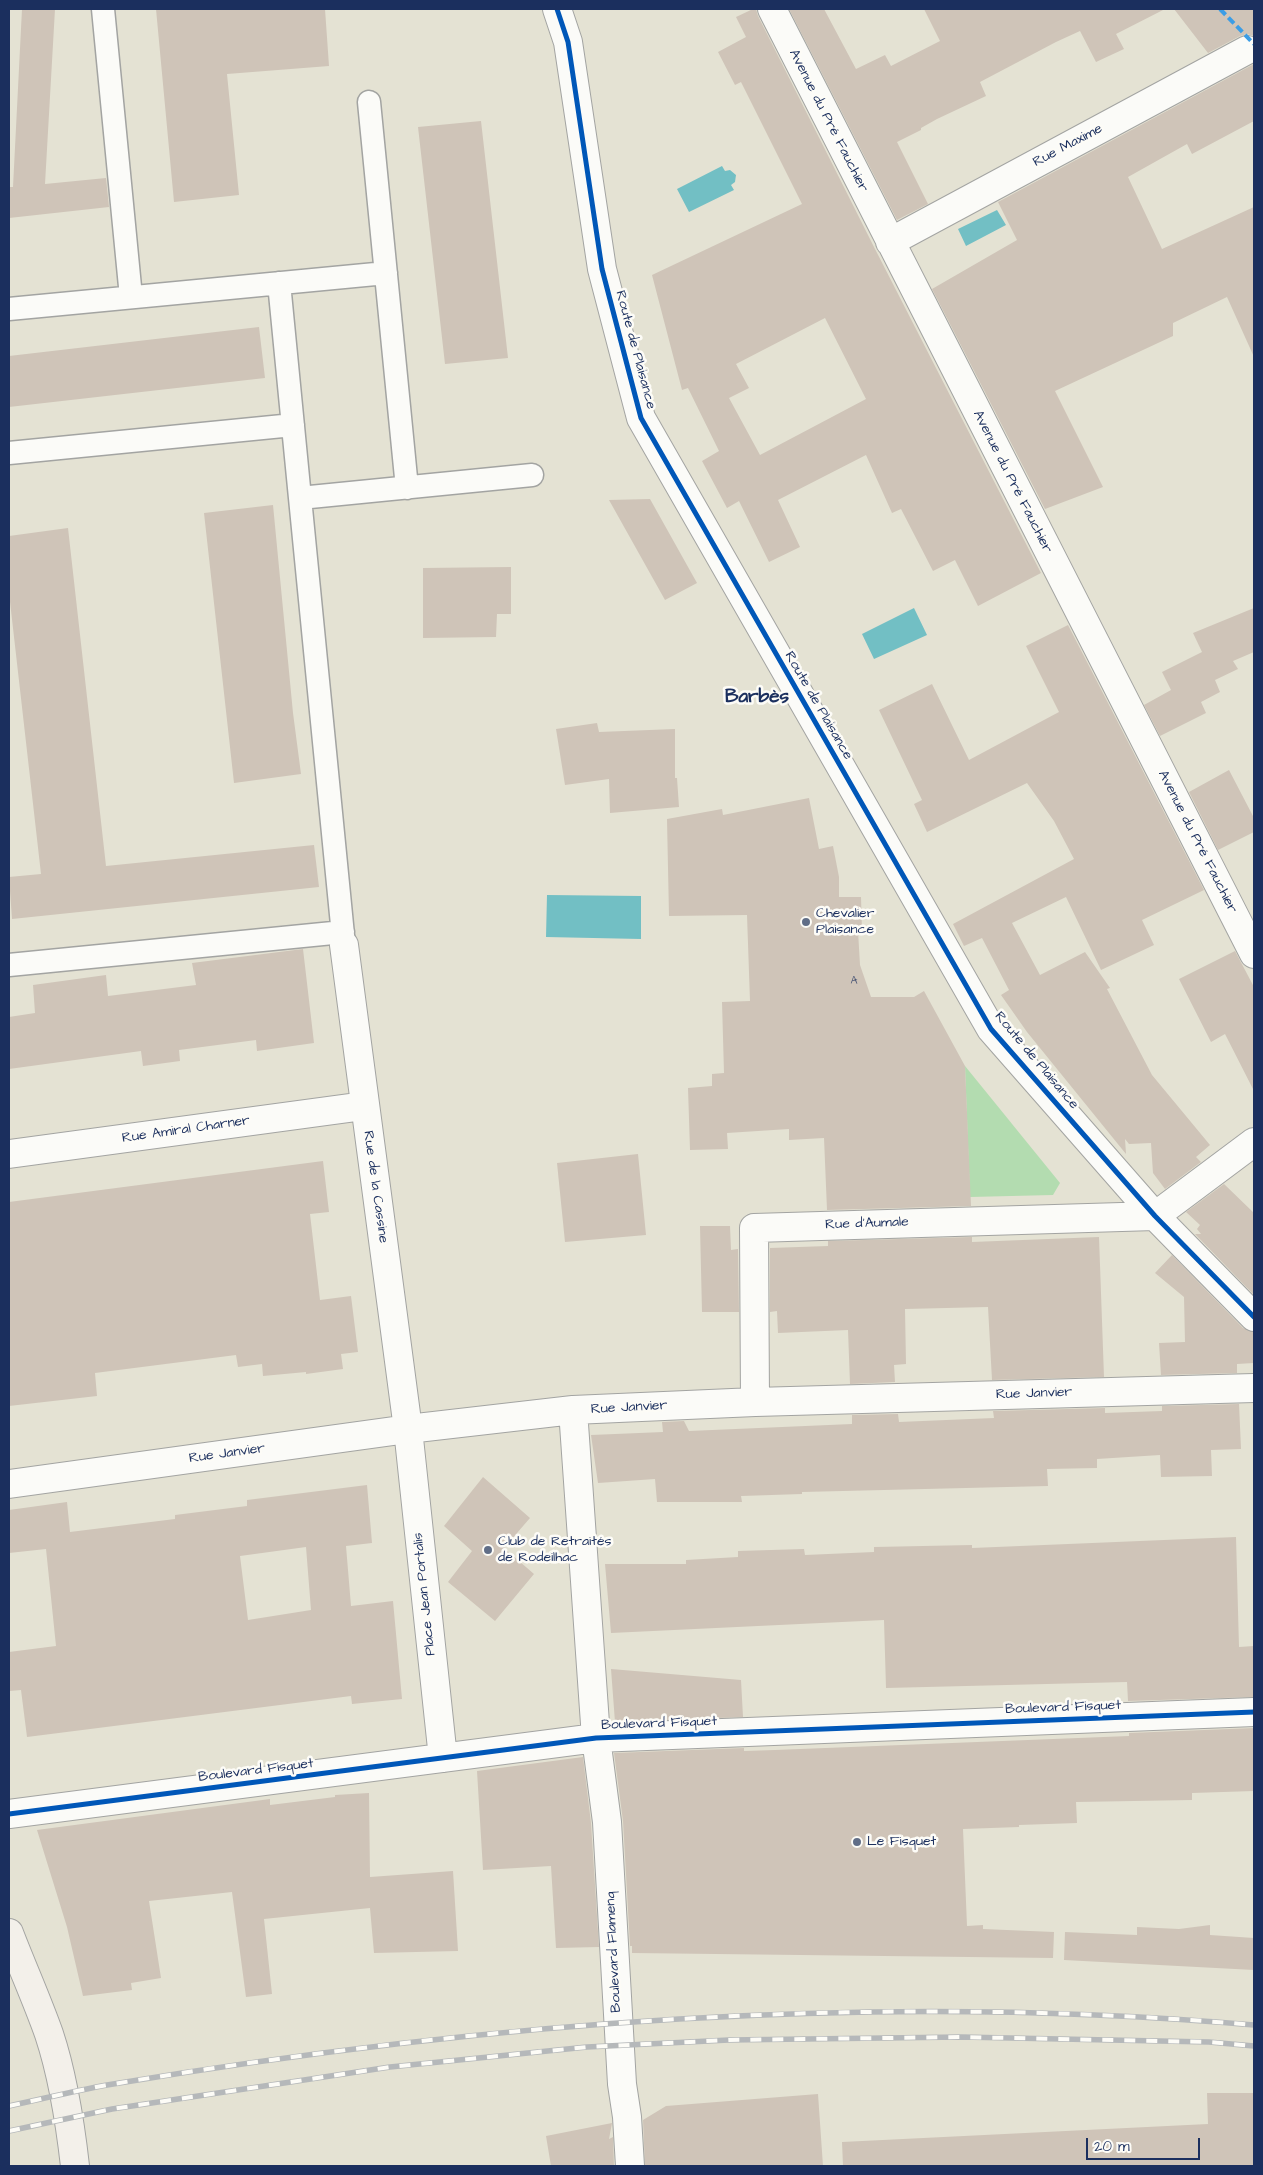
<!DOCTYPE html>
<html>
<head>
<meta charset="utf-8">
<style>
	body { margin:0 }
	#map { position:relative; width:1263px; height:2175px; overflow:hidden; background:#e4e2d3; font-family:"Architects Daughter",sans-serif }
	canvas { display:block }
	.frame { position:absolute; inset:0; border:10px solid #1b2f5e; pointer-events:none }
	.scale { position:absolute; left:1086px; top:2138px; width:114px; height:22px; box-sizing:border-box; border:2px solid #1b2f5e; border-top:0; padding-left:6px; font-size:15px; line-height:18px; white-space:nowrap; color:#1b2f5e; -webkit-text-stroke:4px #fdfcf7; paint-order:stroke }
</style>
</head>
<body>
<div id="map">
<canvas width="1263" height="2175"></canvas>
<div class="frame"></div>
<div class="scale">20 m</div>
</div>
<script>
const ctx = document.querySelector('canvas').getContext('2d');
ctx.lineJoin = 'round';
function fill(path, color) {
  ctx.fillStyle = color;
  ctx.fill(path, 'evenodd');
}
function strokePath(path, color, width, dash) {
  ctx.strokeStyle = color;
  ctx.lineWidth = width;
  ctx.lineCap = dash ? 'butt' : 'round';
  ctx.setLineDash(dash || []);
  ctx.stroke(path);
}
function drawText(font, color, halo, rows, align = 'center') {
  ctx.font = font + ' "Architects Daughter",sans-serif';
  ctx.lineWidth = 5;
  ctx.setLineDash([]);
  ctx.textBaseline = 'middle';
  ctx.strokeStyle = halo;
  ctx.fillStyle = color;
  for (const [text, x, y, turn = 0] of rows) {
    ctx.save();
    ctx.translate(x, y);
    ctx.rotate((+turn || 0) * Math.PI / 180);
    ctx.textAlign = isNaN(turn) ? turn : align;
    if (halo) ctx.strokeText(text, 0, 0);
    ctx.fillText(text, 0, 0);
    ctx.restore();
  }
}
fill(new Path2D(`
	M 965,1066 L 1060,1183 L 1053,1195 L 970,1197 Z`), '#b3dcb0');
fill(new Path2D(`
	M 722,166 L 725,171 L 730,170 L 736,175 L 735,182 L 731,185 L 734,190 L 689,212 L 677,189 Z
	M 997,210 L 1006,225 L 966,246 L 958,229 Z
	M 914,608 L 927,635 L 874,659 L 862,634 Z
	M 547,895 L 641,896 L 641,939 L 546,937 Z`), '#72bfc4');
fill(new Path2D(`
	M 22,9 L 55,9 L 45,184 L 106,178 L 109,207 L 9,218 L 9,187 L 13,187 Z
	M 156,9 L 325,9 L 329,66 L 227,74 L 239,195 L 174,202 Z
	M 753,9 L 756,9 L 758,16 L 875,249 L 1041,573 L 978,606 L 955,560 L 933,571 L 901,509 L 892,513 L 866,455 L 778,500 L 800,547 L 769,562 L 739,501 L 727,508 L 702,461 L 719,451 L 688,388 L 682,390 L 652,275 L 802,204 L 741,82 L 735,85 L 718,52 L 746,37 L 736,17 ZM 825,318 L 866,399 L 760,455 L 729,398 L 749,388 L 736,364 Z
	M 789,9 L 824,9 L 856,69 L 885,55 L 891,66 L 940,41 L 924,9 L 1165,9 L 1116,34 L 1124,49 L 1096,62 L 1080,31 L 1056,42 L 980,82 L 986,96 L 937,119 L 921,128 L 921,130 L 897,142 L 928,204 L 897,220 Z
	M 1174,9 L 1254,9 L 1254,36 L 1247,34 L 1240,36 L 1208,53 Z
	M 1254,64 L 1254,121 L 1192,154 L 1187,144 L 1128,177 L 1162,249 L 1254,207 L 1254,357 L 1227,297 L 1173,323 L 1173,336 L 1055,391 L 1103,487 L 1045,509 L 932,289 L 1017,240 L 998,202 Z
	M 481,121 L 508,358 L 445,364 L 418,127 Z
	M 259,327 L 265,378 L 9,407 L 9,356 Z
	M 650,499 L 697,583 L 665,600 L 609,500 Z
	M 273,505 L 293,713 L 301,774 L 234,783 L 204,513 Z
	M 68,528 L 106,866 L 314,845 L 319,887 L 12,919 L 9,877 L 41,874 L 9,593 L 9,536 Z
	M 511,567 L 511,614 L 497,614 L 496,637 L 423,638 L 423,568 Z
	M 1254,608 L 1254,652 L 1233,661 L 1238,669 L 1215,680 L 1220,692 L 1201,702 L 1206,713 L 1160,736 L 1144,705 L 1171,690 L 1162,672 L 1202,652 L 1193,633 Z
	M 1068,625 L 1204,890 L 1142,920 L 1154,945 L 1101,970 L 1066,897 L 1012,923 L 1040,975 L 1085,952 L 1110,988 L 1107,989 L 1152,1075 L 1210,1145 L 1196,1157 L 1201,1162 L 1165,1189 L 1153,1173 L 1151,1143 L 1129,1144 L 1125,1139 L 1126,1154 L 1027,1032 L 1001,995 L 1009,990 L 982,938 L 964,946 L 953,924 L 1074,859 L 1054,821 L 1027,783 L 927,832 L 914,804 L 922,800 L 879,710 L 932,684 L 969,760 L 1059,712 L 1026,646 Z
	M 597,723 L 599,732 L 675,729 L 675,778 L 677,778 L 679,807 L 610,813 L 609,779 L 565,785 L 556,729 Z
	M 1229,770 L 1254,818 L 1254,832 L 1218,850 L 1189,792 Z
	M 809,798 L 819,849 L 833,846 L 839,877 L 839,897 L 861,897 L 862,931 L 858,931 L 860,965 L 871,997 L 914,997 L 924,991 L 965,1066 L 971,1206 L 827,1210 L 824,1138 L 789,1140 L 789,1129 L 727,1133 L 728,1149 L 690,1150 L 688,1088 L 712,1086 L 712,1074 L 724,1073 L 722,1002 L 750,1001 L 747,915 L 669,916 L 667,819 L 722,809 L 723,815 Z
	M 303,949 L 314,1043 L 257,1051 L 256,1040 L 179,1050 L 180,1061 L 143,1066 L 141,1051 L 9,1069 L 9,1017 L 35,1013 L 33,985 L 106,975 L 108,996 L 196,985 L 192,963 Z
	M 1235,951 L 1254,987 L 1254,1091 L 1225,1034 L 1211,1042 L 1179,979 Z
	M 638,1154 L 646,1235 L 565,1242 L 557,1163 Z
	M 323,1161 L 329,1212 L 310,1214 L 320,1300 L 351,1296 L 358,1352 L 341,1354 L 343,1369 L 306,1374 L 306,1372 L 263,1376 L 262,1364 L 238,1367 L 236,1355 L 95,1373 L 97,1396 L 9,1406 L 9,1202 Z
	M 1224,1184 L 1254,1213 L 1254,1295 L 1195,1234 L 1201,1234 L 1197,1229 L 1200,1225 L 1186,1212 Z
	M 700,1226 L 730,1226 L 731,1250 L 738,1249 L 739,1312 L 702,1312 Z
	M 972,1237 L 972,1242 L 1099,1237 L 1104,1377 L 992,1380 L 988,1307 L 905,1309 L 906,1364 L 894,1365 L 895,1382 L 850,1384 L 848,1330 L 778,1333 L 777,1311 L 770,1312 L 770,1248 L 828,1246 L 828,1241 Z
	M 1172,1255 L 1243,1328 L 1254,1332 L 1254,1363 L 1237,1364 L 1237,1373 L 1161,1375 L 1159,1343 L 1185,1342 L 1184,1297 L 1155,1273 Z
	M 1239,1404 L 1241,1449 L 1211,1450 L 1212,1476 L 1161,1477 L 1160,1455 L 1097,1459 L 1097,1468 L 1047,1469 L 1048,1486 L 802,1492 L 802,1494 L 741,1496 L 742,1502 L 657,1502 L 655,1479 L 598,1483 L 591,1435 L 663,1432 L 662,1422 L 684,1421 L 689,1431 L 852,1424 L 852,1415 L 898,1414 L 899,1422 L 994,1418 L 993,1411 L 1105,1408 L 1105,1413 L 1162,1411 L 1162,1406 Z
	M 483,1477 L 530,1518 L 504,1548 L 534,1574 L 495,1621 L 448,1582 L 472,1551 L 444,1526 Z
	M 367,1485 L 372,1543 L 346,1546 L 351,1606 L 393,1601 L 402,1699 L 352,1704 L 351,1696 L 27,1737 L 21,1690 L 9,1691 L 9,1652 L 56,1646 L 46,1549 L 9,1553 L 9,1510 L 67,1502 L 70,1532 L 175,1519 L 175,1515 L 247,1506 L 247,1500 ZM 306,1547 L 311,1610 L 248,1620 L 240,1556 Z
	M 1236,1537 L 1239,1647 L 1254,1646 L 1254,1697 L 1128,1701 L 1127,1682 L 886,1688 L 884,1620 L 611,1633 L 605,1564 L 686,1564 L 686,1560 L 738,1557 L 738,1551 L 804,1549 L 805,1555 L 874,1552 L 874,1547 L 972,1545 L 972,1548 Z
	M 611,1669 L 741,1680 L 743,1717 L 615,1722 Z
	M 1254,1728 L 1254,1791 L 1192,1793 L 1192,1800 L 1076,1802 L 1077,1823 L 1019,1825 L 1019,1827 L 963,1829 L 967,1926 L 983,1925 L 983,1929 L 1054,1932 L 1053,1958 L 632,1953 L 632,1946 L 630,1946 L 623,1821 L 614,1753 L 744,1748 L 744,1751 L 775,1750 L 1129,1736 L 1129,1733 Z
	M 583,1757 L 591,1823 L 599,1947 L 556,1948 L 551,1866 L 483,1870 L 477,1771 Z
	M 369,1793 L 370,1877 L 453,1871 L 458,1951 L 374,1953 L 370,1908 L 264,1919 L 272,1994 L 246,1997 L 232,1892 L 149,1901 L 161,1978 L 131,1983 L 132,1990 L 83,1996 L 67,1927 L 37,1830 L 270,1799 L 270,1805 L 335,1797 L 335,1795 Z
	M 1210,1925 L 1210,1935 L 1254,1938 L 1254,1970 L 1064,1960 L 1065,1932 L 1137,1935 L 1137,1927 L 1179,1929 Z
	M 1207,2093 L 1254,2093 L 1254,2166 L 843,2166 L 842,2142 L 1208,2124 Z
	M 818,2094 L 823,2166 L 645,2166 L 643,2120 L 666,2106 Z
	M 612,2123 L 609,2139 L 613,2137 L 614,2166 L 551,2166 L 546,2136 Z`), '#cfc4b8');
const lane = new Path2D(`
	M 103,9 L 131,297
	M 369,102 L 407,488
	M 279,283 L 300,498
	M 9,309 L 386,273
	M 9,453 L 293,425
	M 344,945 L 300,498 L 532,475
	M 9,965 L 343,932`);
const street = new Path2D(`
	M 557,9 L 568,42 L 602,269 L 641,418 L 991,1029 L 1155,1216 L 1254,1317
	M 772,9 L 1254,954
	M 890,242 L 1247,50
	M 344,945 L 408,1429 L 443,1758
	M 9,1154 L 364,1106
	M 755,1402 L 754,1228 L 1155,1216 L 1254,1142
	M 573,1410 L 596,1738 L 607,1822 L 622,2084 L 627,2117 L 630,2166
	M 9,1484 L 408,1429 L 573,1410 L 755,1402 L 1254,1388
	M 9,1814 L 596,1738 L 1254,1712`);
const secondary = new Path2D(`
	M 9,1933 C 22,1967 37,2000 49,2034 C 63,2076 70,2122 75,2166`);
strokePath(lane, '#a3a4a2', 25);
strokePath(street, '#a3a4a2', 30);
strokePath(secondary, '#a3a4a2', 30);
strokePath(lane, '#fbfbf8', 22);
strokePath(street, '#fbfbf8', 28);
strokePath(secondary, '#f3f0ea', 28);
const rail = new Path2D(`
	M 9,2106 C 42,2099 74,2091 107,2085 C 486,2022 871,1992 1254,2025
	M 9,2131 L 112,2109 L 390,2067 L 587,2047 L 729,2040 L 961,2037 L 1209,2042 L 1254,2046`);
strokePath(rail, '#b5b8ba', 5.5);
strokePath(rail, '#fdfcf7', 4, [11]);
strokePath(new Path2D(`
	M 1220,9 L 1254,44`), '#3b9de6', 4, [8, 4]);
strokePath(new Path2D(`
	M 557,9 L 568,42 L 602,269 L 641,418 L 991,1029 L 1155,1216 L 1254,1317
	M 9,1814 L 596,1738 L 1254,1712`), '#0057b8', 5);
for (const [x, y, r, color] of [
	[806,922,5,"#616e87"],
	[488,1550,5,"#616e87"],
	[857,1842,5,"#616e87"]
]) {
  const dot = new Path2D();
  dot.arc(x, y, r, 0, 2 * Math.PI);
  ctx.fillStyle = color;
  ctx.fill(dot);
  strokePath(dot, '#fdfcf7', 2);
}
drawText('11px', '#485474', null, [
	["A",854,982]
]);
drawText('14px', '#1b2f5e', '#fdfcf7', [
	["Avenue du Pré Fauchier",828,121,63],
	["Rue Maxime",1068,146,-28],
	["Route de Plaisance",635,350,75],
	["Avenue du Pré Fauchier",1012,482,63],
	["Route de Plaisance",818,706,60],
	["Avenue du Pré Fauchier",1197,842,63],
	["Route de Plaisance",1036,1061,50],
	["Rue Amiral Charner",186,1130,-8],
	["Rue de la Cassine",375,1187,82],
	["Rue d'Aumale",867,1224,-2],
	["Rue Janvier",1034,1394,-2],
	["Rue Janvier",629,1408,-3],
	["Rue Janvier",227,1454,-8],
	["Place Jean Portalis",425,1594,-96],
	["Boulevard Fisquet",1063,1708,-2],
	["Boulevard Fisquet",659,1724,-2],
	["Boulevard Fisquet",256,1771,-7],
	["Boulevard Flamenq",614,1952,-93]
]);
drawText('14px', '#1b2f5e', '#fdfcf7', [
	["Chevalier",816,914],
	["Plaisance",816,930],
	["Club de Retraités",498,1542],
	["de Rodeilhac",498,1558],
	["Le Fisquet",867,1842]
], 'left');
drawText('bold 19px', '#1b2f5e', '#fdfcf7', [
	["Barbès",757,698]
]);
</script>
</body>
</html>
